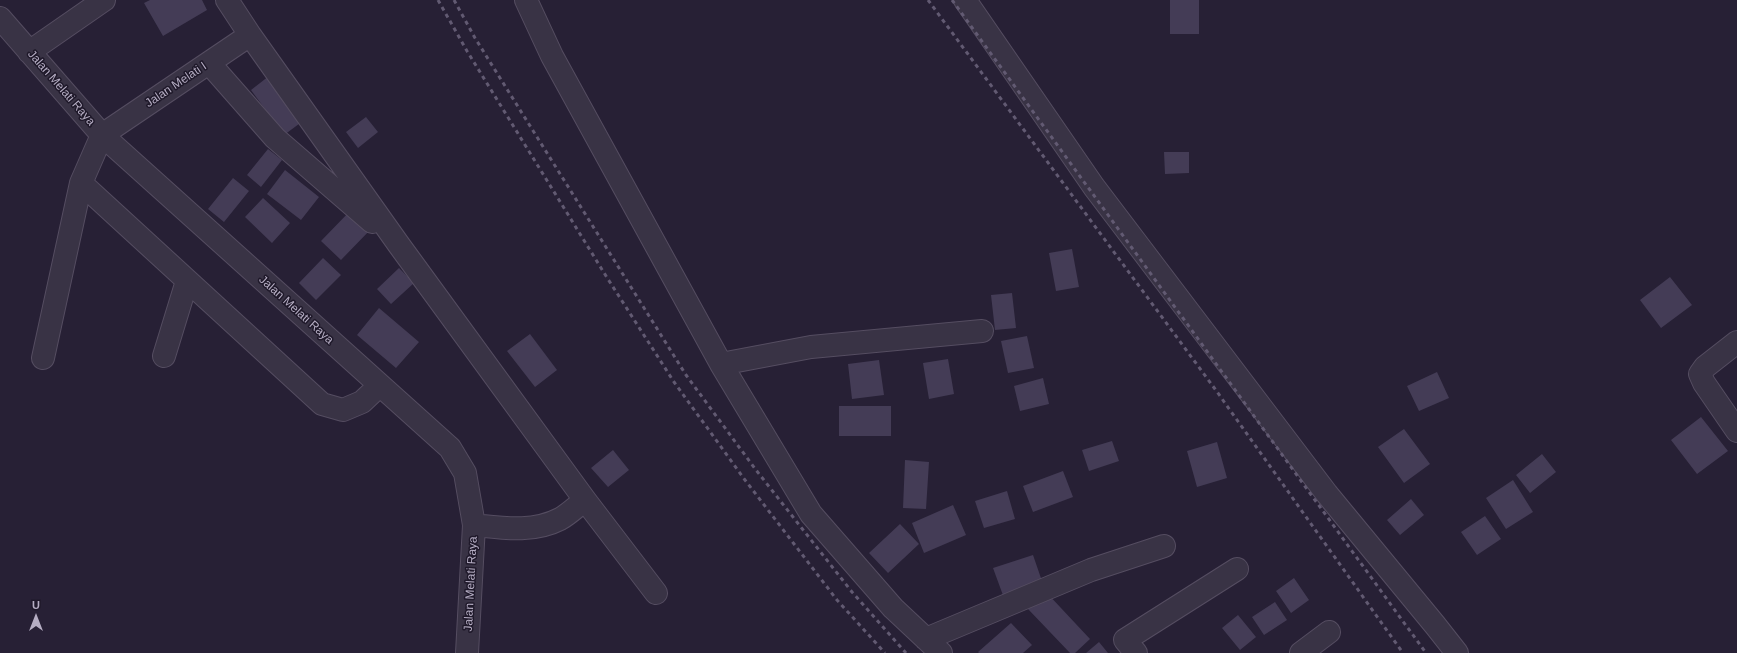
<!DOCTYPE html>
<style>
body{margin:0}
#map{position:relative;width:1737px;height:653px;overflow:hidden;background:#272035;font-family:Helvetica,sans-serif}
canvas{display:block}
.north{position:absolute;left:16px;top:597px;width:40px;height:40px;-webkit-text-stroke:3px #1f192a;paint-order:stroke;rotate:0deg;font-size:11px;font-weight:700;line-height:16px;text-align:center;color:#b5adc3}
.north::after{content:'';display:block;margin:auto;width:14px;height:18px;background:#b5adc3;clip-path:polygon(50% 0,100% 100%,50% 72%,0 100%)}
</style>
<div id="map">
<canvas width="1737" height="653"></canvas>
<div class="north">U</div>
</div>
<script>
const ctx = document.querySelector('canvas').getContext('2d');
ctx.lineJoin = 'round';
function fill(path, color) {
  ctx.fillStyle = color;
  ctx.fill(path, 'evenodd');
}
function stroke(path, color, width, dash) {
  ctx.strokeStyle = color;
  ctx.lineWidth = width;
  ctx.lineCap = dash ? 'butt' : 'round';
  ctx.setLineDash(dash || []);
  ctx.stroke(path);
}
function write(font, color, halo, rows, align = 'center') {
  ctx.font = font + ' Helvetica,sans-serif';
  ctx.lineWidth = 3;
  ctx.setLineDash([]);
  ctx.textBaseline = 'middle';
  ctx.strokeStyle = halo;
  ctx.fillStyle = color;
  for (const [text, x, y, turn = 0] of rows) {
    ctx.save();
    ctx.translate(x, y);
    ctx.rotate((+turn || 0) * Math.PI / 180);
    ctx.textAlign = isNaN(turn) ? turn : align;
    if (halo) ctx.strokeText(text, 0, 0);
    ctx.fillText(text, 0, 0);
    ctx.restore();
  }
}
fill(new Path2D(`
 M150 0H202L207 10 163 36 144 3Z
 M1170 0H1199V34H1170Z
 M269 76 303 121 284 135 251 90Z
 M366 117 378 132 358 148 346 132Z
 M268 149 282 160 261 187 247 175Z
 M1164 152H1189V173L1165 174Z
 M285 170 319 197 301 220 267 194Z
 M233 178 249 191 224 222 208 209Z
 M263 198 290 223 272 243 245 217Z
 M351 210 371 229 341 260 321 241Z
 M1072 249 1079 287 1056 291 1049 253Z
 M323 258 341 275 316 300 299 283Z
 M399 268 414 283 391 304 377 289Z
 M1670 277 1692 305 1661 328 1640 300Z
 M1012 293 1016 328 995 330 991 295Z
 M379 308 419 342 396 368 357 335Z
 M530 334 557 370 535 387 507 351Z
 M1027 336 1034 368 1008 373 1001 341Z
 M948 359 954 394 929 399 923 363Z
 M879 360 884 395 852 399 848 364Z
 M1437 372 1449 398 1419 411 1407 386Z
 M1043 378 1049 404 1020 411 1014 386Z
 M839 406H891V436H839Z
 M1701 417 1728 451 1697 474 1671 440Z
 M1404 429 1430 464 1404 483 1378 447Z
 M1112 441 1119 461 1089 471 1082 450Z
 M1217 442 1227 478 1197 487 1187 451Z
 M613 450 629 470 608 487 591 468Z
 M1542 454 1556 472 1530 493 1516 475Z
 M905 460 929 462 926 509 903 508Z
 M1063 471 1073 497 1033 512 1023 486Z
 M1513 480 1533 512 1506 529 1486 498Z
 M1007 491 1015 519 984 528 975 501Z
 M1411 499 1424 515 1400 535 1387 520Z
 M953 505 966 535 924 553 912 523Z
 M1485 516 1501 539 1477 555 1461 532Z
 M900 524 919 544 888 573 869 553Z
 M1033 555 1043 584 1004 598 993 568Z
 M1294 578 1309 600 1291 613 1276 591Z
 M1046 592 1090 639 1075 653H1070L1028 609Z
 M1275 602 1287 620 1264 635 1252 617Z
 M1238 615 1256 637 1240 650 1222 628Z
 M1011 623 1032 645 1023 653H979L978 652Z
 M1099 642 1108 653H1086Z`), '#443c56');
const street = new Path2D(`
 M227 0 250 35 399 245 585 500 656 593
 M526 0 552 56 721 364 811 514 893 608 941 653
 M965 0 1094 187 1327 494 1435 625 1457 653
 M0 18 102 135 450 448 465 473 474 525 467 653
 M29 52 104 0
 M209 63 275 138 372 222
 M81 183 102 135 250 35
 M1737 342 1705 367 1700 374 1704 383 1737 431
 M164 356 187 281
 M43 358 81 183 322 404 343 410 362 402 379 386
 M721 364 811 347 982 331
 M474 525C503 528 533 533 560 519 569 514 577 506 585 500
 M926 639 1091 570 1164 546
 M1136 653 1125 640 1237 569
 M1301 653 1329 632`);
stroke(street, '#554d61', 24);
stroke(street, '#393345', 22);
stroke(new Path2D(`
 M438 0 467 51 606 276 674 382 745 480 837 600 885 653
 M454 0 475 38 686 375 756 470 852 592 906 653
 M928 0 1215 389 1403 653
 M952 0 1426 653`), '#625a72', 3, [4, 4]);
write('12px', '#b5adc3', '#1f192a', [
 ["Jalan Melati I",176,85,-34],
 ["Jalan Melati Raya",61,88,49],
 ["Jalan Melati Raya",296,310,42],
 ["Jalan Melati Raya",471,584,-87]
]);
</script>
